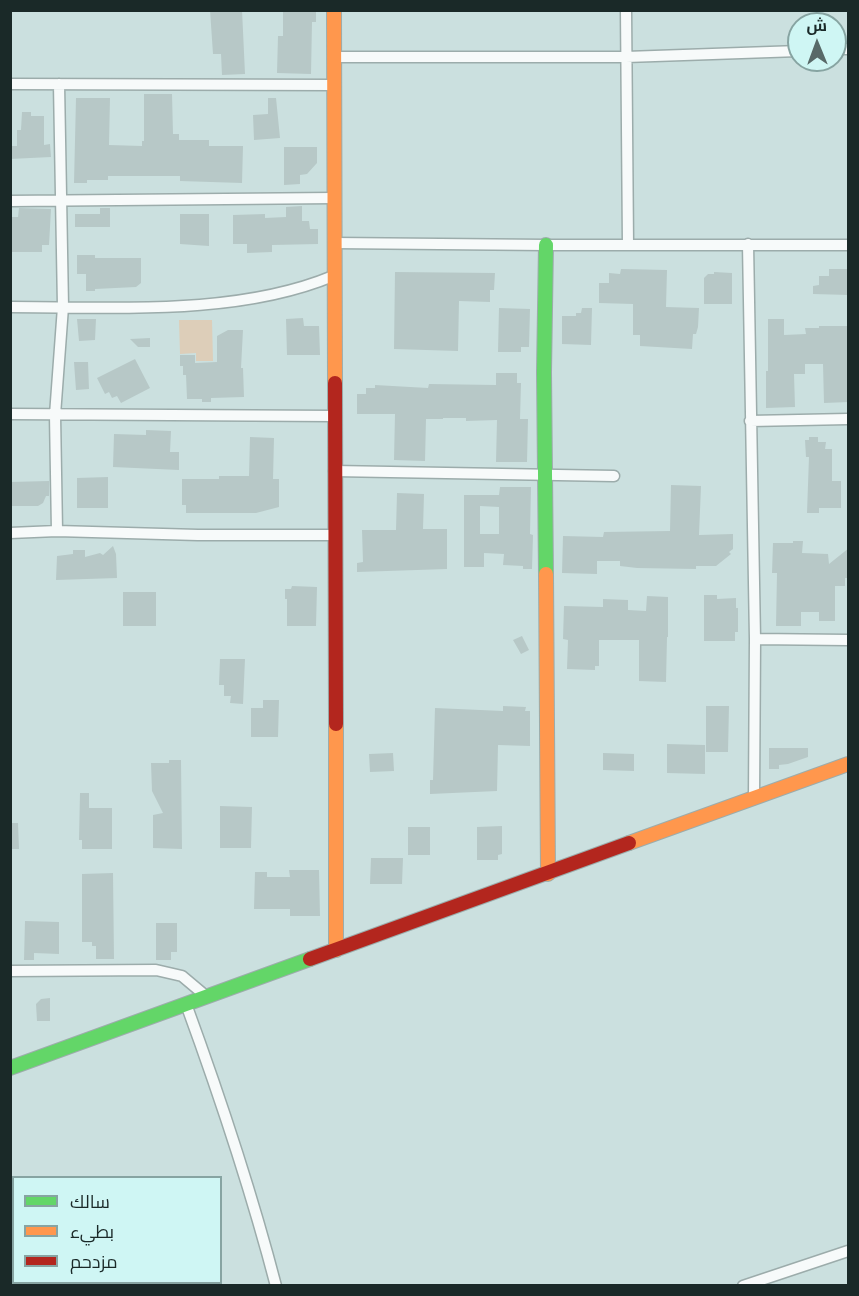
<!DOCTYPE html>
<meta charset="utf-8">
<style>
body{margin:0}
#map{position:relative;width:859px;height:1296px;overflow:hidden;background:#cbe0df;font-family:Roboto,Cairo,sans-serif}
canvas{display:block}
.frame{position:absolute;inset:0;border:12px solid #1a2928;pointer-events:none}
.legend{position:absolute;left:12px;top:1176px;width:210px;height:108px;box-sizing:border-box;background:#cff6f4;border:2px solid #87a4a2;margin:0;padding:8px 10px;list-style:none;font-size:18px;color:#1a2928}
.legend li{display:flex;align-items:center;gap:12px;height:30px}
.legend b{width:30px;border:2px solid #87a4a2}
.north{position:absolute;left:787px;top:12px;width:60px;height:60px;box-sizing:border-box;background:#cff6f4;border:2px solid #87a4a2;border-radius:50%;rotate:359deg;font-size:16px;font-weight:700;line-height:24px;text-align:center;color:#1a2928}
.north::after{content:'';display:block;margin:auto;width:21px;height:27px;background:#586968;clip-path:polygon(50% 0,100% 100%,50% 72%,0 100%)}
</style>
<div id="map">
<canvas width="859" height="1296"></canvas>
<div class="frame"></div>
<ul class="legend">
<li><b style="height:8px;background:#63d668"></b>سالك</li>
<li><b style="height:8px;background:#ff974d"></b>بطيء</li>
<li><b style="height:8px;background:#b3261e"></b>مزدحم</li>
</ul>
<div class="north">ش</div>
</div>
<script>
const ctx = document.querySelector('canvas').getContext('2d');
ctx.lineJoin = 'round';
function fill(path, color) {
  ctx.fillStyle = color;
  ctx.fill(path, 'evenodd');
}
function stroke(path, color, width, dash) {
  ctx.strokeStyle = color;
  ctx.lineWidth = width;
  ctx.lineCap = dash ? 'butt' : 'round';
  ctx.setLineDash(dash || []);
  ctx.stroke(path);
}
fill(new Path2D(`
 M179 320H212L213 361H196V353L180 354Z`), '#ddceb9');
fill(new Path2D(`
 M210 10H242L245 74 222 75 221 54H213Z
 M283 10H316V22H312L311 74 277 73 278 36H283Z
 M144 94H172L173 134H179V140H209V146H243L242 183 180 181V176H108V180H87V183H74L76 98H110L109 145 142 146V141H144Z
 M268 98H276L280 138 254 140 253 115 268 114Z
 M22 112H31V116H44V145L50 144 51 157 10 159V146H17V130H21Z
 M284 147H317V163L307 174 300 175V184L284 185Z
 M302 206V221H309L310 229H318V244L272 245V252L247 253V244H233V215L265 214V218L286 217V207Z
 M19 208 51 209 49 245H42V252H10V217H18Z
 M100 208H110V227H75V214H100Z
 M180 214H209V246L180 244Z
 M77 255H95V258H141V283L136 287 95 289V291H86V274H77Z
 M621 269 667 270 666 307 699 308 698 327 696 334H693L692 349 640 346V335H633V304L599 303V283H609V273L620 274Z
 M829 269H849V295L813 294V286L819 285V276H829Z
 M395 272 495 273 494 290H490V302L459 301 458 351 394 349Z
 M714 272 732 273V304H704V278L708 274H714Z
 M499 308 530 309 529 347H521V352H498Z
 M582 308H592L591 345 562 344V316H576V313H581Z
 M303 318 304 326H319L320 355H287L286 319Z
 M77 319H96L95 340 79 341Z
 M768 319H784V335L806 334 805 328H819V326H849V402L824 403 823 364H805V374H794L795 407 766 408V371H768Z
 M228 330H243L241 368H243L244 397 211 398V402H202V399H187L186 375H183V366H180V355H195V363L217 362V336Z
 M150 338V347H138L130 339Z
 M135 359 150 388 121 403 117 396 112 398 109 392 105 394 97 378Z
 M74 362H88L89 389 76 390Z
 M496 373H517V383H521L520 419H528L527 462H496L497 420 466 421V418H443V419H426L425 461 394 460 395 414H357V394H366V388H375V385L428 388 429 384 496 385Z
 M146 430 171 431 170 452H179V470L113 467 114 434 146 435Z
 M250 437 274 438 273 479H279V507L256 513H186V505H182V479H219V476H249Z
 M809 437H818V442H826L825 449H832V481H841V508H819V513H807L809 457H806L805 440H809Z
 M108 477V508H77V478Z
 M49 481V496H46L43 503 38 506H10V482Z
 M671 485 701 486 699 535 733 534V549L729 552 731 554 716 566H696V569L637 568 620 566V561H597V574L562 573 563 536 603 537 604 532 670 531Z
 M500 487H531L530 534 533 535 532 569H523V566L503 565 504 554 484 553V567H464V495H499ZM480 506 499 507V534H480Z
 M397 493 424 494 423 529H447V569L357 572V563L363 562 362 530H396Z
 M793 541H803L802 553 828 554 829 564 849 548V578H845V586H835V621H819V612H801V626H776L777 573H772L773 543H793Z
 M113 546 116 554 117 578 56 580 57 556 73 554V550H85V557L100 553 103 555Z
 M292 586 317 587 316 626H287V599H285V589H291Z
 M123 592H156V626H123Z
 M704 595H717V599L736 598V608H738V632H735V641H704Z
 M647 596 668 597V637H667L666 682 639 681V640H599V666H595V670L567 669 568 640 563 639 564 606 603 607V599L628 600V610L646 611Z
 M522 636 529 650 521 654 513 640Z
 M220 659H245L243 704 230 703 231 696H224V685H219Z
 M263 700H279L278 737H251V708H263Z
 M503 706 526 707 525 711H530V746L498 745 497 791 430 794V780H433L435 708 503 711Z
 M706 706H729L728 752H706Z
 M667 744 705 745V774L667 773Z
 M769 748H808V757L788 764 779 765V769H769Z
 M393 753 394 771 370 772 369 754Z
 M603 753 634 754V771L603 770Z
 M169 760H181L182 849 153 848V815L163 813 152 791 151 763H169Z
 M80 793H89V808H112V849H82V840H79Z
 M220 806 252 807 251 848H220Z
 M10 823H18L19 849H10Z
 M502 826V854L498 855V860H477V827Z
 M408 827H430V855H408Z
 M371 858H403L402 884H370Z
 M289 870H319L320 916H290V909H254L255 872H267V877H290Z
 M113 873 114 959H96V946H92V942H82V874Z
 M25 921 59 922V954L34 953V960H24Z
 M156 923H177V952H171V960H156Z
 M50 998V1021H37L36 1004 41 999Z`), '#b7c8c7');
const street = new Path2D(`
 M626 10 628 245
 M835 49H848
 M335 57H626L799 51
 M10 84 334 85
 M10 201 334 198
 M334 243 546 245H848
 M748 244 755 639 754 799
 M10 307C114 307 237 316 333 276
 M10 414 333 416
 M750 421 848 419
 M334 471 614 476
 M57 531 55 415 63 307 59 84
 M10 533 57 531 198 535H334
 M755 639 848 640
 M10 971 156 970 182 976 207 997
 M186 1004C220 1097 251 1190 276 1286
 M743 1286 848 1251`);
const fast = new Path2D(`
 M546 574 544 372 546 245
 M10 1068 310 959`);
const slow = new Path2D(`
 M334 10 335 383
 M546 574 548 874
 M336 724V950
 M629 843 848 764`);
const jam = new Path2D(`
 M335 383 336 724
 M310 959 629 843`);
stroke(street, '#9cacab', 13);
stroke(fast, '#9cacab', 16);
stroke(slow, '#9cacab', 16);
stroke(jam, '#9cacab', 16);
stroke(street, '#f7fafa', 10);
stroke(fast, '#63d668', 14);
stroke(slow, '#ff974d', 14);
stroke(jam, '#b3261e', 14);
</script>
